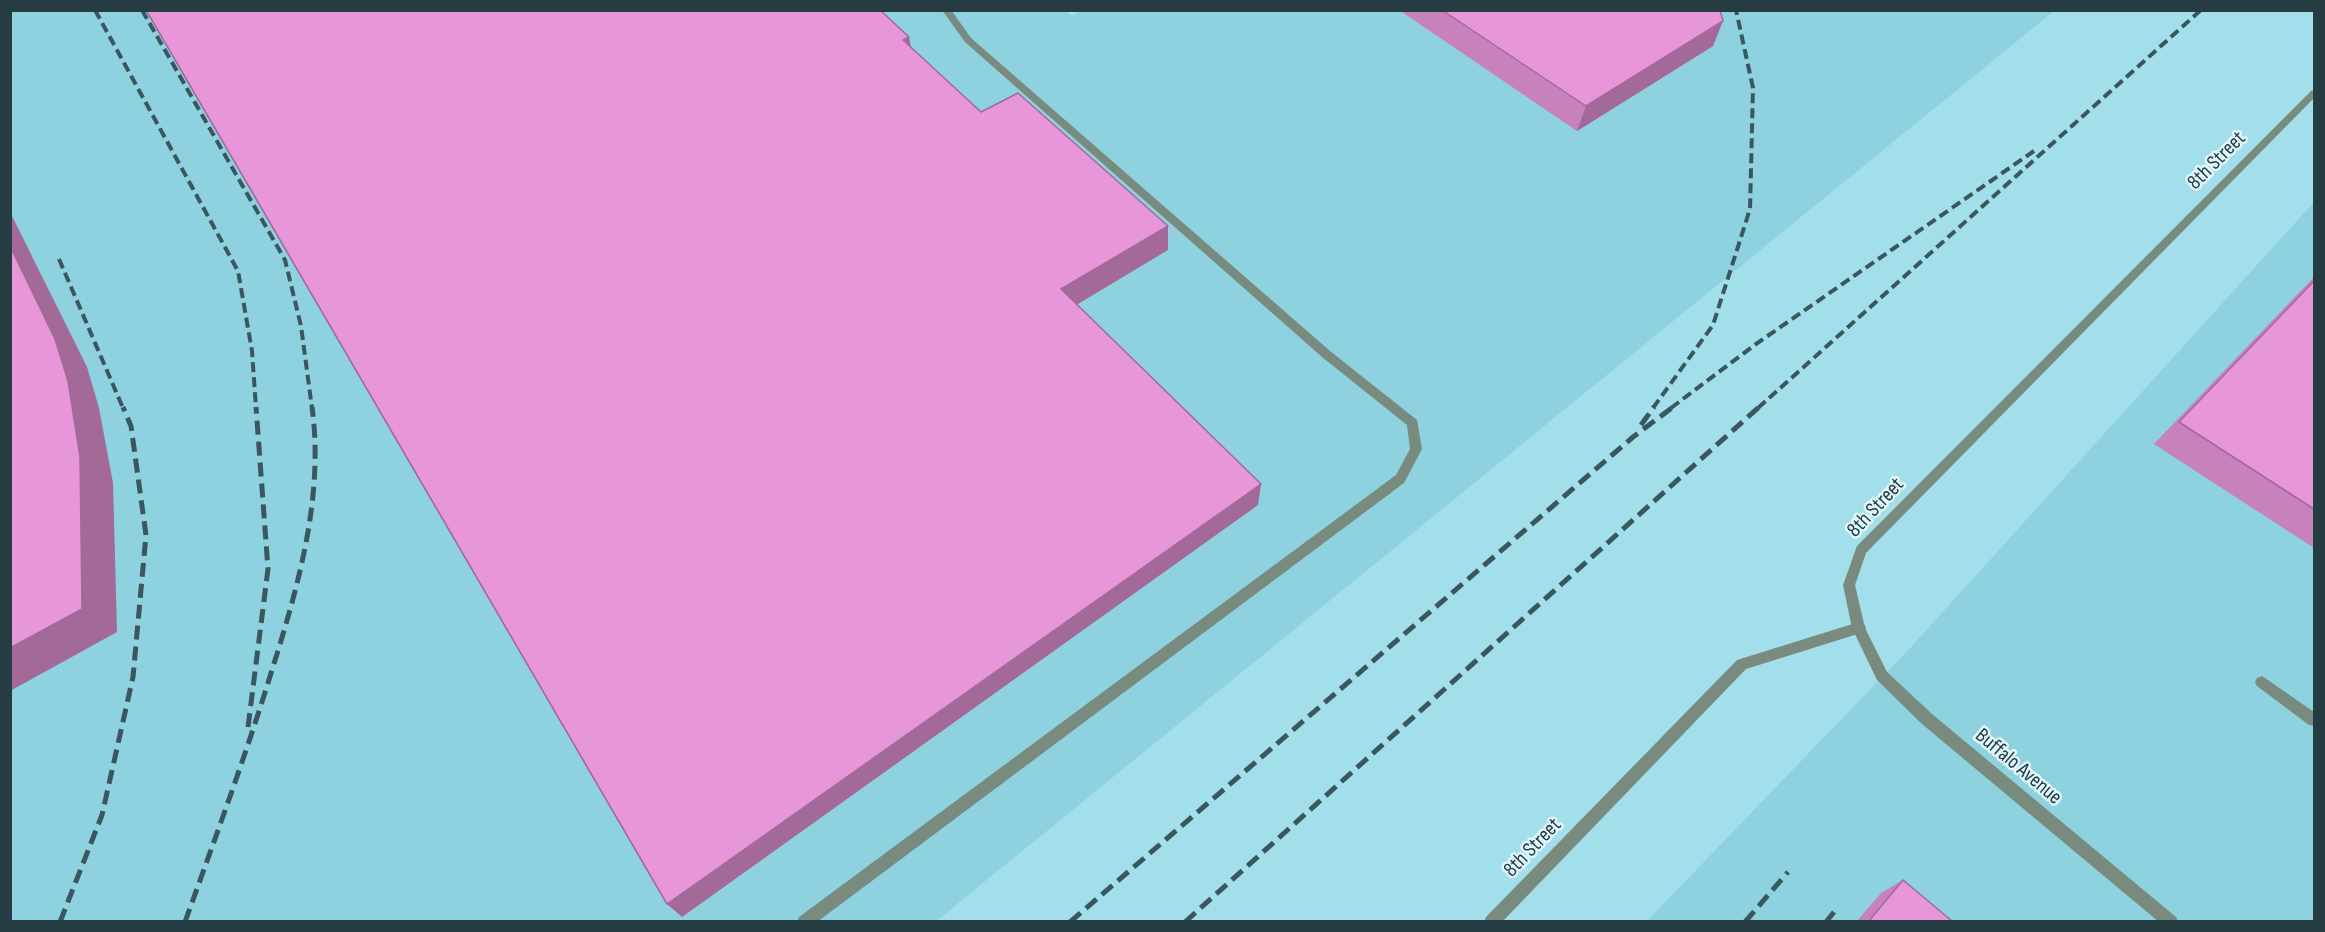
<!DOCTYPE html>
<style>
body{margin:0}
#map{position:relative;width:2325px;height:932px;overflow:hidden;background:#a3deeb;font-family:"Sofia Sans Condensed",sans-serif}
canvas{display:block}
.frame{position:absolute;inset:0;border:12px solid #253d42;pointer-events:none}
</style>
<div id="map">
<canvas width="2325" height="932"></canvas>
<div class="frame"></div>
</div>
<script>
const ctx = document.querySelector('canvas').getContext('2d');
ctx.lineJoin = 'round';
function fill(path, color) {
  ctx.fillStyle = color;
  ctx.fill(path, 'evenodd');
}
function stroke(path, color, width, dash) {
  ctx.strokeStyle = color;
  ctx.lineWidth = width;
  ctx.lineCap = dash ? 'butt' : 'round';
  ctx.setLineDash(dash || []);
  ctx.stroke(path);
}
function write(font, color, halo, rows, align = 'center') {
  ctx.font = font + ' "Sofia Sans Condensed",sans-serif';
  ctx.lineWidth = 5;
  ctx.setLineDash([]);
  ctx.textBaseline = 'middle';
  ctx.strokeStyle = halo;
  ctx.fillStyle = color;
  for (const [text, x, y, turn = 0] of rows) {
    ctx.save();
    ctx.translate(x, y);
    ctx.rotate((+turn || 0) * Math.PI / 180);
    ctx.textAlign = isNaN(turn) ? turn : align;
    if (halo) ctx.strokeText(text, 0, 0);
    ctx.fillText(text, 0, 0);
    ctx.restore();
  }
}
fill(new Path2D(`
 M1065 10 1072 16 1082 10 2054 11 935 922 11 921 10 11Z
 M2314 202V921L1646 922 1912 646Z`), '#8ed1df');
fill(new Path2D(`
 M942 10H951L971 38 1330 351 1417 420 1422 449 1404 483 817 922H797L799 917 1396 475 1410 449 1407 425 1322 357 965 42Z
 M1859 622 1864 624 1866 628 1864 632 1746 669 1502 922H1484L1486 917 1737 660Z
 M2262 676 2314 712V726L2309 725 2257 686 2255 682 2257 678Z`), '#798b7e');
fill(new Path2D(`
 M2314 90V98L1866 553 1855 585 1865 628 1887 672 1932 714 2176 917 2178 922H2159L1922 724 1877 680 1852 628 1843 585 1857 546 2311 91Z`), '#798b7e');
stroke(new Path2D(`
 M95 10 238 271 252 351 256 408
 M142 10 285 260 301 326 312 408
 M59 259 123 408
 M1653 408 1713 325 1750 209 1753 88 1736 10
 M1671 408 1756 344 2034 151
 M1758 408 2201 10`), '#39575d', 4, [10, 5]);
stroke(new Path2D(`
 M1641 425 1654 407
 M248 727 268 569 256 407
 M60 922 102 815 133 677 146 535 131 426 123 407
 M185 922C213 844 242 766 267 686 295 597 325 501 312 407
 M1070 922 1633 437 1673 407
 M1185 922 1759 407
 M1745 922 1788 872
 M1826 922 1834 912`), '#39575d', 5, [14, 7]);
fill(new Path2D(`
 M1399 10H1720L1713 46 1577 131Z
 M2314 277V548L2154 444Z
 M1903 880 1952 921H1857L1881 893Z`), '#c781bb');
fill(new Path2D(`
 M1723 21 1713 46 1577 131 1586 106Z
 M909 37 914 62 903 40Z
 M10 212 87 367 99 408 113 483 117 632 10 691Z
 M1168 226V250L1063 313 1061 289Z
 M1261 484 1258 505 682 917 667 904Z`), '#a26999');
const building = new Path2D(`
 M146 10H880L909 37 903 40 981 112 1018 93 1168 226 1061 289 1261 484 667 904Z
 M1442 10H1720L1723 21 1586 106Z
 M10 246 55 339 68 381 80 457 82 609 10 648Z
 M2314 281V509L2179 422Z
 M1903 880 1952 921H1869Z`);
fill(building, '#e796da');
stroke(building, '#a26999', 1.5);
write('21px', '#253d42', '#e2f8fe', [
 ["8th Street",2217,161,-45],
 ["8th Street",1876,508,-47],
 ["Buffalo Avenue",2018,767,40],
 ["8th Street",1533,848,-46]
]);
</script>
